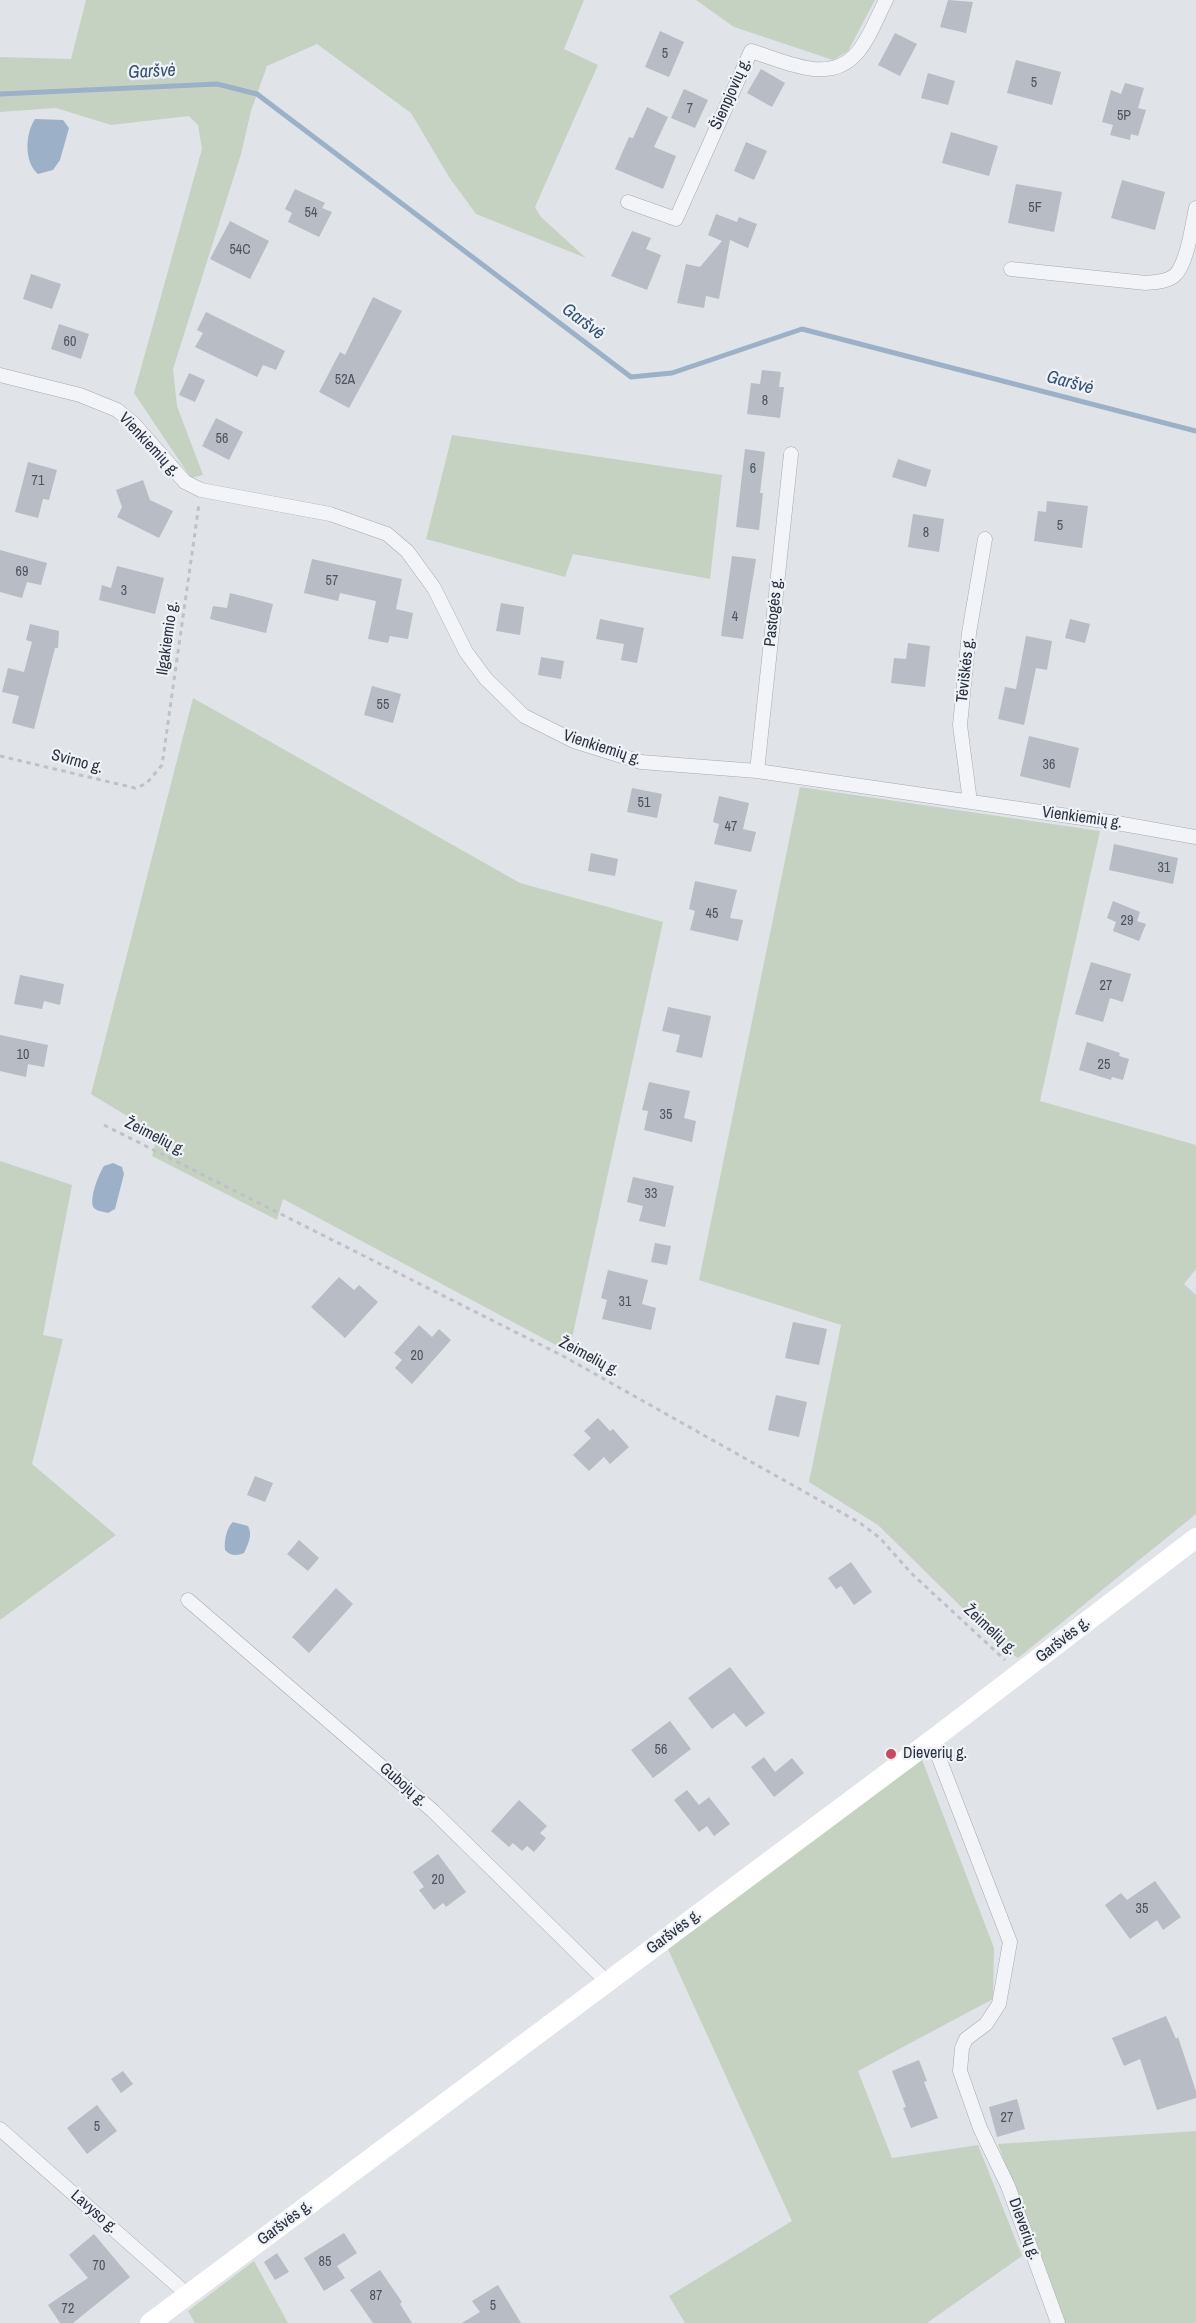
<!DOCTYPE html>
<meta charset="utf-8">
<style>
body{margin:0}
canvas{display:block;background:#e0e3e8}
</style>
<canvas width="1196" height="2323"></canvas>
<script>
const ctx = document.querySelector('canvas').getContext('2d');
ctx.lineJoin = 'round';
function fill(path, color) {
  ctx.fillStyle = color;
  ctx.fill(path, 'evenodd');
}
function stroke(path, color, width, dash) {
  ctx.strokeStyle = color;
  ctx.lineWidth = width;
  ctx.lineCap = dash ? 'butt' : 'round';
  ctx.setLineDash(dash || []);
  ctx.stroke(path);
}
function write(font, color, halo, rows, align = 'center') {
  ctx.font = font + ' "Archivo Narrow",sans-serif';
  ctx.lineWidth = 4.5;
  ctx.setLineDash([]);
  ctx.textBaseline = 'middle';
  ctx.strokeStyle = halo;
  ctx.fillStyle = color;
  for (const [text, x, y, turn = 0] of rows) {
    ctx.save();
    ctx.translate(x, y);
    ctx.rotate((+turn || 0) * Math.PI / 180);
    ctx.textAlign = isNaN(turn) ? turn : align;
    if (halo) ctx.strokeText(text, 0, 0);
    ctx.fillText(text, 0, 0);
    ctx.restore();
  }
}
fill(new Path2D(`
 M86 0H584L564 49 598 65 535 207 541 217 586 258 476 214 449 177 411 113 317 44 267 66 251 111 241 154 173 369 177 406 203 475 191 478 134 393 202 149 198 125 189 116 111 125 56 108 0 112V57L71 59Z
 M696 0H875L848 51 833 60 734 27Z
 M452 435 722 475 710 579 573 554 565 577 426 539Z
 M193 698 520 883 663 922 572 1338 567 1351 283 1199 277 1220 152 1156 158 1135 91 1094Z
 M800 787 1100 831 1040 1101 1196 1145V1269L1184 1284 1196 1295V1514L1018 1658 1002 1647 878 1525 809 1482 841 1325 699 1280Z
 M0 1161 72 1185 43 1335 63 1339 32 1464 116 1535 0 1620Z
 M921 1757 994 1948 993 1999 858 2071 892 2158 978 2145 1022 2256 927 2323H685L669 2296 792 2221 667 1947Z
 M1196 2131V2323H1062L998 2144Z
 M254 2261 288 2323H195L188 2311Z`), '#c6d2c1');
fill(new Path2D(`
 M35 119 63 120 69 128 60 160 53 170 38 174C24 162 25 134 35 119Z
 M113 1163 122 1167 124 1174 115 1209 108 1213C104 1212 97 1211 94 1208 88 1201 99 1173 104 1166Z
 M233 1522 248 1526C253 1535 248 1544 244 1553 237 1556 230 1556 225 1550 224 1542 226 1528 233 1522Z`), '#9cb1c7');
stroke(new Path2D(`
 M0 94 217 84 257 94 631 377 672 373 802 329 1196 431`), '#9cb1c7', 5);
fill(new Path2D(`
 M948 0 973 2 966 33 940 27Z
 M660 31 684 42 669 77 645 67Z
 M895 33 917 44 900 76 878 65Z
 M1016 60 1061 72 1052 105 1007 93Z
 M761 69 785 83 772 107 747 93Z
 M928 73 955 81 948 105 921 98Z
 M1125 83 1144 88 1138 108 1146 110 1138 136 1131 134 1130 140 1110 135 1113 125 1102 122 1111 90 1121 94Z
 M684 89 708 100 695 128 671 118Z
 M647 107 668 117 654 147 676 156 663 189 615 169 629 137 633 138Z
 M951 132 998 146 989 176 942 163Z
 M746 142 767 151 754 180 734 171Z
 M1122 180 1165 192 1155 230 1111 218Z
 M1016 184 1062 192 1054 232 1008 223Z
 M295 189 325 203 322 208 332 212 319 237 288 222 292 213 285 209Z
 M716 214 737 222 739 217 757 224 748 248 730 240 719 299 706 296 704 308 677 303 686 264 700 267 722 241 708 235Z
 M230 221 269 241 250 279 210 259Z
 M632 231 651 238 646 249 661 255 647 290 611 276Z
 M31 274 61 284 52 309 23 299Z
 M373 297 402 311 349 408 319 392 340 352 345 355Z
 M206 312 285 351 276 370 263 365 257 377 195 347 203 333 197 330Z
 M59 324 89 334 81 359 51 349Z
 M762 370 781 372 779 387H784L780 418 747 414 751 383 760 384Z
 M189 373 205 380 195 402 179 395Z
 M216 418 243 432 229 460 202 446Z
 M745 449 765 452 760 493H763L759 530 736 527Z
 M898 459 931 470 926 487 892 477Z
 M28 462 57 470 49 500 43 499 38 518 15 512Z
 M143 480 150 500 173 511 159 538 117 517 122 507 116 490Z
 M1047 501 1088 506 1082 548 1034 541 1038 511 1046 512Z
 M913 514 944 519 939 552 908 547Z
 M0 550 47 563 41 585 27 582 22 598 0 592Z
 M732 556 756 559 743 639 721 636Z
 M312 559 402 579 396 609 413 613 408 639 390 636 388 643 368 639 376 601 340 593 338 601 304 593Z
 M117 566 164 578 155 614 99 600 102 585 111 588Z
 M230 593 273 604 266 633 210 619 213 606 227 608Z
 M501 603 524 607 520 635 496 631Z
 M600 619 644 628 637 663 621 660 624 644 596 639Z
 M1070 619 1090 624 1085 643 1065 638Z
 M30 624 59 631 58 648H55L34 729 12 723 19 696 2 692 8 668 24 672 32 642 26 640Z
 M1026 636 1052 641 1047 670 1036 668 1024 725 998 719 1005 687 1016 689Z
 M908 643 930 646 925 687 891 683 894 658 906 659Z
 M541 657 564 661 561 679 538 675Z
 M372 686 401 694 393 723 364 715Z
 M1029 736 1079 748 1070 788 1020 776Z
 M632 788 662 794 657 818 627 812Z
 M719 796 749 803 743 829 756 832 751 852 714 844 719 824 713 822Z
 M1114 844 1178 858 1173 884 1109 870Z
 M591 853 618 859 615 876 588 871Z
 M695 881 737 890 730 918 743 920 738 941 690 930 695 911 689 909Z
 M1113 901 1140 912 1137 921 1146 924 1139 941 1113 931 1116 922 1107 918Z
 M1091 962 1131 974 1123 1002 1110 998 1103 1022 1075 1014Z
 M20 975 64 984 60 1005 44 1001 42 1009 14 1004Z
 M668 1007 711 1016 702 1058 676 1052 680 1035 662 1031Z
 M0 1035 48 1045 44 1067 28 1064 26 1077 0 1071Z
 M1087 1042 1120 1053 1119 1056 1129 1059 1123 1080 1112 1077 1111 1080 1079 1070Z
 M649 1082 690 1091 684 1118 696 1121 692 1142 644 1130 648 1111 642 1110Z
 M633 1177 674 1186 665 1227 639 1221 643 1206 627 1202Z
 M655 1243 671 1246 667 1265 651 1262Z
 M608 1270 648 1280 642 1304 656 1308 651 1330 602 1319 607 1300 601 1298Z
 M339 1277 354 1290 359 1285 378 1302 345 1338 311 1307Z
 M793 1322 827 1329 819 1365 785 1358Z
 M419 1325 432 1337 439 1329 451 1340 412 1384 395 1368 402 1360 394 1353Z
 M776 1395 807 1402 799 1437 768 1430Z
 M598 1418 610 1431 613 1429 629 1447 610 1464 604 1457 589 1471 573 1455 591 1438 584 1431Z
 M255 1476 273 1483 265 1502 247 1495Z
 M299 1540 319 1558 308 1571 287 1554Z
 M851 1562 872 1592 854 1605 841 1586 836 1589 828 1578Z
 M336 1588 353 1604 309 1653 292 1637Z
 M730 1667 765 1713 746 1727 734 1713 712 1729 688 1698Z
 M670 1721 691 1749 653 1778 631 1750Z
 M764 1757 775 1772 792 1758 804 1773 774 1797 751 1767Z
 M687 1790 699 1805 709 1797 730 1824 714 1836 707 1826 699 1832 674 1800Z
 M519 1800 547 1826 540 1833 546 1838 534 1852 527 1846 522 1851 513 1843 509 1847 491 1831Z
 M438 1854 466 1892 446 1907 443 1903 434 1910 419 1890 424 1887 413 1872Z
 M1155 1881 1181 1917 1163 1930 1157 1920 1130 1939 1105 1905 1121 1893 1127 1900Z
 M1166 2016 1176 2039 1178 2037 1196 2091V2098L1157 2110 1140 2059 1124 2066 1112 2038Z
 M919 2060 927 2081 924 2082 938 2118 911 2128 903 2108 906 2107 892 2071Z
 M123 2071 133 2084 121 2093 111 2079Z
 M1017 2099 1025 2129 997 2137 989 2107Z
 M97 2105 117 2131 87 2154 67 2128Z
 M344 2233 357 2253 337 2266 345 2278 324 2291 304 2258Z
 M94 2234 130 2277 73 2323H60L48 2305 88 2278 69 2255Z
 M277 2253 289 2272 275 2280 264 2262Z
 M380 2270 402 2302 400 2304 412 2323H373L350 2290Z
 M498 2285 521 2323H462L480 2312 472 2301Z`), '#b7bcc5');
const minor = new Path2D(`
 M628 202 676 219 751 51C785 61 828 85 856 54 869 40 877 17 886 0
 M1011 269 1146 283C1155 282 1166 282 1174 276 1187 265 1192 226 1196 208
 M0 375 80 395 117 410 133 423 185 482 201 490 330 514 387 534 407 551 434 588 466 652 486 679 524 716 574 741 641 762 757 771 1117 823 1196 837
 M757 771 791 454
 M970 802 960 725 969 633 985 539
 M188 1600 433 1811 607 1982
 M932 1740 1010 1942 999 2004 986 2024 966 2039 962 2048 960 2071 980 2128 1008 2186 1058 2323
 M0 2129 188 2295`);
stroke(minor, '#a5aab2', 15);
stroke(new Path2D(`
 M0 756 135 788 146 784 162 765 199 504
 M104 1125 563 1356 860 1523 880 1538 911 1573 1005 1660`), '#bec1c7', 3, [4.5, 4.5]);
stroke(minor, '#f2f4f7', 14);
stroke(new Path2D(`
 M150 2323 932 1740 1196 1538`), '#fff', 20);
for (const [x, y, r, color] of [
 [891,1754,6,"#c84a5e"]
]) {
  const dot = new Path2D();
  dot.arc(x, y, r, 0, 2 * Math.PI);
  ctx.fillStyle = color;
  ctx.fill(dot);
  stroke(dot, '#eff2f6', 2);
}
write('14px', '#4c5460', null, [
 ["5",665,54],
 ["5",1034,83],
 ["7",690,109],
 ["5P",1124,116],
 ["5F",1035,208],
 ["54",311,213],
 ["54C",240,250],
 ["60",70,342],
 ["52A",345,380],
 ["8",765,401],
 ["56",222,439],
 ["6",753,469],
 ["71",38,481],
 ["5",1060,526],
 ["8",926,533],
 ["69",22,572],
 ["57",332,581],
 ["3",124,591],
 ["4",735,617],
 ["55",383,705],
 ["36",1049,765],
 ["51",644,803],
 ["47",731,827],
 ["31",1164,868],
 ["45",712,914],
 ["29",1127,921],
 ["27",1106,986],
 ["10",23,1055],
 ["25",1104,1065],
 ["35",666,1115],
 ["33",651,1194],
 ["31",625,1302],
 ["20",417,1356],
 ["56",661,1750],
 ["20",438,1880],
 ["35",1142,1909],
 ["27",1007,2118],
 ["5",97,2127],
 ["85",325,2262],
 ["70",99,2266],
 ["87",376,2296],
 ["5",493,2306],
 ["72",68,2309]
]);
write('16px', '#29313f', '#eff2f6', [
 ["Šienpjovių g.",731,94,-66],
 ["Vienkiemių g.",149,445,47],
 ["Pastogės g.",774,612,-84],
 ["Ilgakiemio g.",168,638,-82],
 ["Tėviškės g.",966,670,-84],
 ["Vienkiemių g.",602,748,18],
 ["Svirno g.",77,762,15],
 ["Vienkiemių g.",1082,818,8],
 ["Žeimelių g.",155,1137,27],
 ["Žeimelių g.",589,1357,28],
 ["Žeimelių g.",990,1630,43],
 ["Garšvės g.",1063,1640,-38],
 ["Gubojų g.",403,1785,41],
 ["Garšvės g.",674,1932,-37],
 ["Lavyso g.",94,2212,41],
 ["Garšvės g.",285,2223,-37],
 ["Dieverių g.",1024,2229,70]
]);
write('16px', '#29313f', '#eff2f6', [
 ["Dieverių g.",903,1754]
], 'left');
write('italic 18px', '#355071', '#eff2f6', [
 ["Garšvė",152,72,-3],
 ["Garšvė",583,322,37],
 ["Garšvė",1070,383,15]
]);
</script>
